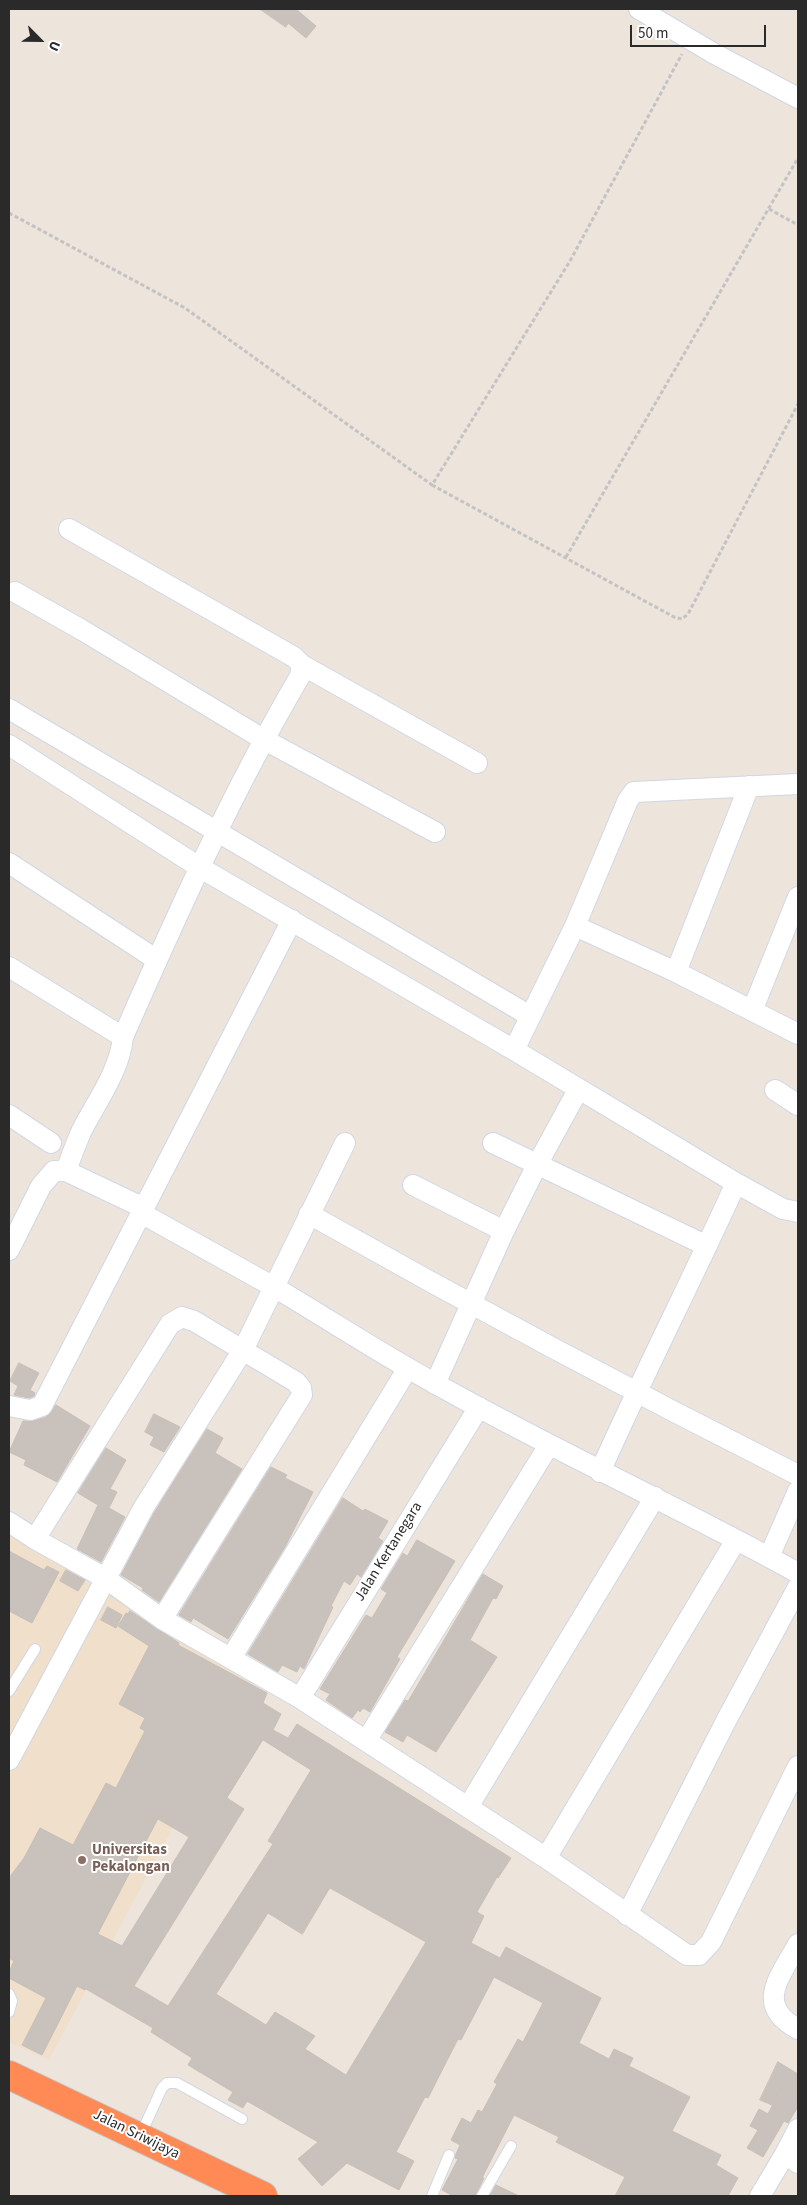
<!DOCTYPE html>
<style>
body{margin:0}
#map{position:relative;width:807px;height:2205px;overflow:hidden;background:#ede4dc;font-family:"Source Sans 3",sans-serif}
canvas{display:block}
.frame{position:absolute;inset:0;border:10px solid #2a2a2a;pointer-events:none}
.north{position:absolute;left:15px;top:15px;width:50px;height:50px;-webkit-text-stroke:4px #fff;paint-order:stroke;rotate:113deg;font-size:14px;font-weight:700;line-height:20px;text-align:center;color:#2a2a2a}
.north::after{content:'';display:block;margin:auto;width:18px;height:22px;background:#2a2a2a;clip-path:polygon(50% 0,100% 100%,50% 72%,0 100%)}
.scale{position:absolute;left:630px;top:25px;width:136px;height:22px;box-sizing:border-box;border:2px solid #2a2a2a;border-top:0;padding-left:6px;font-size:15px;line-height:18px;white-space:nowrap;color:#2a2a2a;-webkit-text-stroke:4px #fff;paint-order:stroke}
</style>
<div id="map">
<canvas width="807" height="2205"></canvas>
<div class="frame"></div>
<div class="north">U</div>
<div class="scale">50 m</div>
</div>
<script>
const ctx = document.querySelector('canvas').getContext('2d');
ctx.lineJoin = 'round';
function fill(path, color) {
  ctx.fillStyle = color;
  ctx.fill(path, 'evenodd');
}
function stroke(path, color, width, dash) {
  ctx.strokeStyle = color;
  ctx.lineWidth = width;
  ctx.lineCap = dash ? 'butt' : 'round';
  ctx.setLineDash(dash || []);
  ctx.stroke(path);
}
function write(font, color, halo, rows, align = 'center') {
  ctx.font = font + ' "Source Sans 3",sans-serif';
  ctx.lineWidth = 4;
  ctx.setLineDash([]);
  ctx.textBaseline = 'middle';
  ctx.strokeStyle = halo;
  ctx.fillStyle = color;
  for (const [text, x, y, turn = 0] of rows) {
    ctx.save();
    ctx.translate(x, y);
    ctx.rotate((+turn || 0) * Math.PI / 180);
    ctx.textAlign = isNaN(turn) ? turn : align;
    if (halo) ctx.strokeText(text, 0, 0);
    ctx.fillText(text, 0, 0);
    ctx.restore();
  }
}
fill(new Path2D(`
 M9 1535 252 1679 49 2060 9 2042Z`), '#efdfcb');
const building = new Path2D(`
 M260 9H298L297 10 316 26 306 38 288 23 286 27Z
 M19 1363 39 1373 30 1390 35 1393 34 1396 29 1398 14 1395 18 1386 10 1381Z
 M56 1405 90 1426 57 1482 24 1465 26 1460 9 1452 23 1421H33L46 1417Z
 M154 1414 180 1427 164 1452 150 1445 154 1437 145 1432Z
 M207 1429 223 1438 215 1453 242 1469 159 1602 142 1590 143 1588 121 1575 154 1513Z
 M106 1448 126 1460 110 1489 117 1492 109 1508 125 1517 101 1562 77 1549 98 1505 78 1493Z
 M271 1467 287 1475 285 1478 313 1492 285 1547 228 1639 193 1618 191 1622 179 1615Z
 M343 1498 363 1511 365 1509 388 1521 378 1538 383 1541 361 1577 357 1574 350 1585 344 1581 331 1606 333 1607 304 1669 300 1666 297 1672 282 1665 278 1672 248 1654Z
 M417 1540 455 1561 397 1657 400 1659 370 1712 363 1708 360 1712 358 1710 352 1718 326 1700 330 1694 320 1689 366 1615 372 1618 387 1593 381 1589 403 1553 407 1556Z
 M9 1551 44 1570 47 1566 59 1572 32 1623 9 1611Z
 M66 1570 85 1580 78 1591 60 1581Z
 M483 1574 503 1586 496 1599 493 1598 470 1640 497 1657 436 1752 407 1735 403 1742 385 1732 405 1700 408 1701Z
 M108 1607 122 1615 116 1628 101 1620Z
 M130 1611 179 1643 178 1645 267 1693 263 1703 281 1714 273 1730 288 1738 297 1724 511 1858 498 1878 497 1877 477 1912 484 1916 471 1943 500 1958 506 1947 601 1998 579 2043 609 2059 614 2049 633 2058 629 2066 690 2097 672 2131 721 2155 716 2165 738 2178 728 2196H615L625 2177 556 2142 559 2137 514 2115 482 2178H484L475 2196H453L442 2190 458 2159 455 2158 456 2154 460 2145 451 2140 462 2118 471 2123 478 2110 482 2112 497 2084 494 2082 518 2039 523 2042 543 2003 494 1977 461 2040 458 2039 428 2098 425 2097 396 2152 414 2161 399 2190 347 2163 322 2186 298 2159 318 2142 247 2101 243 2108 228 2100 233 2092 188 2065 192 2058 151 2032 153 2028 86 1989 85 1990 77 1986 42 2055 22 2045 46 1998 9 1978V1972L14 1961 9 1958V1878L24 1858 40 1828 73 1845 106 1783 116 1788 145 1731 140 1728 145 1718 119 1704 149 1646 118 1626 126 1613 128 1614ZM263 1740 311 1770 268 1841 273 1844 168 2006 134 1986 244 1809 227 1798ZM158 1819 189 1837 122 1946 98 1934ZM330 1888 426 1942 346 2075 305 2049 315 2036 275 2012 266 2025 216 1994 268 1913 302 1934Z
 M778 2062 798 2074V2107L788 2123 784 2121 763 2157 747 2148 758 2130 750 2126 759 2109 768 2114 781 2088 772 2105 760 2100Z
 M496 2185 519 2196H490Z`);
fill(building, '#c8c1bc');
stroke(building, '#c8bfb6', 1);
const lane = new Path2D(`
 M9 1691 35 1649
 M9 1994 12 2001 9 2012
 M140 2136 162 2088 167 2083H177L242 2119
 M432 2196 449 2155
 M482 2196 511 2146`);
const street = new Path2D(`
 M639 9 713 53 798 98
 M15 592 82 630 263 739 435 832
 M302 665 477 763
 M9 709 530 1016
 M9 745 199 867 514 1050 736 1183 783 1209 798 1212
 M798 784 634 792 628 800 575 926 676 972 798 1034
 M9 863 157 960
 M9 967 123 1037
 M676 972 749 786
 M752 1011 798 897
 M514 1050 575 926
 M775 1090 798 1105
 M9 1115 51 1143
 M493 1143 707 1246
 M66 1171C71 1157 76 1143 82 1130 97 1101 120 1070 123 1037 177 914 232 792 300 676L302 665 294 657 69 529
 M413 1185 504 1231
 M141 1213 274 1287 345 1143
 M309 1214C470 1305 633 1392 798 1475
 M9 1250 41 1186 54 1171H66L144 1208
 M435 1384 504 1231 537 1165 578 1090
 M9 1406 30 1410 42 1406 292 920
 M600 1472C643 1375 692 1280 736 1183
 M9 1522 35 1539 105 1578 162 1619 300 1698 546 1858 687 1955H699L711 1942 798 1766
 M35 1539 170 1324 182 1317 194 1321 296 1382 301 1388 302 1395 162 1619
 M769 1557 798 1491
 M231 1658 408 1368
 M300 1698 479 1407
 M366 1741 549 1445
 M9 1760 144 1507 243 1350 274 1287C328 1319 381 1354 436 1384 555 1451 679 1507 798 1573
 M468 1807 655 1497
 M546 1858 736 1540
 M627 1915 727 1719 798 1587
 M798 1944C780 1977 754 2005 798 2029
 M785 2154 798 2129
 M760 2196 785 2154 798 2163`);
const highway = new Path2D(`
 M9 2075 263 2196`);
stroke(lane, '#d1d7e4', 12);
stroke(street, '#d1d7e4', 22);
stroke(highway, '#c3c3c3', 30);
stroke(new Path2D(`
 M769 209 798 225
 M9 213 185 308 432 485 570 261 682 54
 M432 485 674 617 682 619 688 614 798 404
 M566 557 798 158`), '#c3c3c3', 3, [4, 2.5]);
stroke(lane, '#fff', 10);
stroke(street, '#fff', 20);
stroke(highway, '#ff8a55', 28);
for (const [x, y, r, color] of [
 [82,1860,5,"#8d6e63"]
]) {
  const dot = new Path2D();
  dot.arc(x, y, r, 0, 2 * Math.PI);
  ctx.fillStyle = color;
  ctx.fill(dot);
  stroke(dot, '#fff', 2);
}
write('15px', '#2a2a2a', '#fff', [
 ["Jalan Kertanegara",389,1552,-58],
 ["Jalan Sriwijaya",136,2135,26]
]);
write('bold 15px', '#785e54', '#fff', [
 ["Universitas",92,1851],
 ["Pekalongan",92,1868]
], 'left');
</script>
